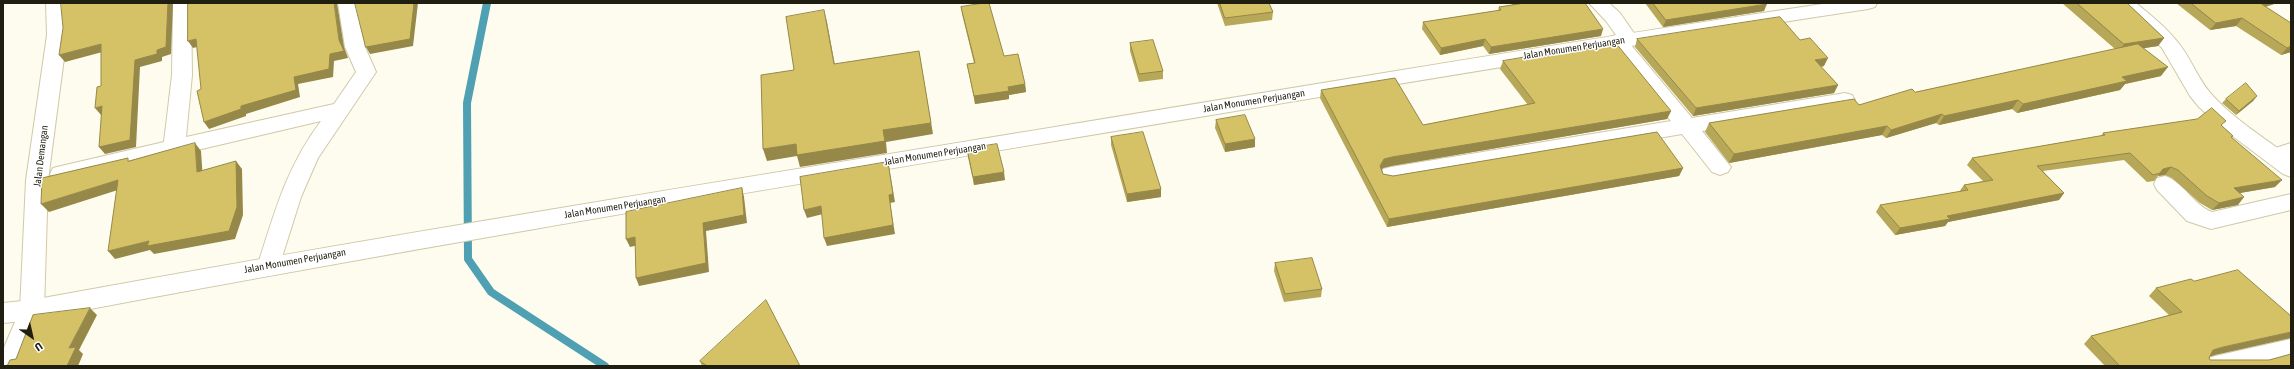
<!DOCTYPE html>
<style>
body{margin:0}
#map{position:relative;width:2294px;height:369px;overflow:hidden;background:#fefcee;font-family:"Asap Condensed",sans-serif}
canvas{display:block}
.frame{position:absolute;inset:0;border:4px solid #201e11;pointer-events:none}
.north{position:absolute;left:12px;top:317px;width:40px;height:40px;-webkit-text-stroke:3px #fff;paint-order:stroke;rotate:146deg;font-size:11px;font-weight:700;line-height:16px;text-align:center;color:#201e11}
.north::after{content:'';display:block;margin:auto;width:14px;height:18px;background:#201e11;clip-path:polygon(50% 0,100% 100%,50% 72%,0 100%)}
</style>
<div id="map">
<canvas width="2294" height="369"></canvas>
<div class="frame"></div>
<div class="north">U</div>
</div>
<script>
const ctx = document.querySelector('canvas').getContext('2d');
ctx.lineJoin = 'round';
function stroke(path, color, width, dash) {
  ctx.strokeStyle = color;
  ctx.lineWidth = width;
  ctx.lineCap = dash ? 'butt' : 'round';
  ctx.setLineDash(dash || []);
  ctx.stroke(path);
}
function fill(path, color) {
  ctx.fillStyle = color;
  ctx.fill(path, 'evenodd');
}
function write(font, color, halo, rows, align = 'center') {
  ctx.font = font + ' "Asap Condensed",sans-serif';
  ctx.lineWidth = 3;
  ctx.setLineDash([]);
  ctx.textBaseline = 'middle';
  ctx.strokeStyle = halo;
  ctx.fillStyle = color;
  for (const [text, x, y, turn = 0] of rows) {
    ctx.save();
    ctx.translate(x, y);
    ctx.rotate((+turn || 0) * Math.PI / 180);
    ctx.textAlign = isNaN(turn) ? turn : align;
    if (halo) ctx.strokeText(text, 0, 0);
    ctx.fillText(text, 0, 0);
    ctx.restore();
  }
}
stroke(new Path2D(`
 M487 3 467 103 468 259 491 292 605 366`), '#50a0b3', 8);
const street = new Path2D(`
 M46 3H64L67 35 48 180 44 310 22 366H3V350L20 310 26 180 47 35Z
 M173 3H191L192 75 186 137 334 104 356 72 345 47 338 3H356L365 47 376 72 318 158 301 197 278 270 270 273 262 270 258 264C275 211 287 166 321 121L61 182 53 180 50 174 53 168 61 166 164 142 172 75Z
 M1589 3H1609L1620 13 1638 39 1635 43 1631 45 1692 118 1845 93 1852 95 1855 100 1852 105 1845 107 1702 131 1731 167 1728 172 1720 175 1712 172 1682 134 1391 183 1383 181 1380 175 1383 169 1391 167 1671 121 1610 45 1607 41 1610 37 1616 35 1606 21Z
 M2291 143V159L2274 164 2266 161 2263 156 2266 151Z
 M2165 176C2184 182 2193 205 2212 212L2291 194V210L2211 229 2187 221 2157 190 2154 184 2157 178Z
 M2291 339V359L2260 366H2202L2206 359 2215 356Z`);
const secondary = new Path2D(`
 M1829 3H1877L1875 7 1868 9C1597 50 1326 96 1055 141 714 198 372 255 32 320L3 323V303L32 300C374 237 717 182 1061 126 1317 84 1572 41 1829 3Z
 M2115 3H2136C2152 16 2168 29 2180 45 2193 62 2199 82 2214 97 2236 121 2265 138 2291 158V177L2283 174 2222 128 2199 107 2190 96 2162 48Z`);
stroke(street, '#cfc9a8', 2);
stroke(secondary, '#cfc9a8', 2);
fill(street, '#fff');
fill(secondary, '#fff');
fill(new Path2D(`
 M1217 3H1269L1273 12 1272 20 1225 26Z
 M1511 3H1585L1601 36 1489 54 1483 46 1440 55 1422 29 1423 22 1498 11 1499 7 1512 5Z
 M1645 3H1766L1764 11 1663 27Z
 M2062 3H2127L2164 38 2158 46 2144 48 2161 76 2125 84 2120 90 2017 113 2012 109 1939 125 1936 123 1886 138 1882 135 1729 163 1705 132 1709 123 1859 105 2115 49Z
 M2176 3H2277L2265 7 2291 52 2281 55 2236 26 2210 30Z
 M961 7 1004 56 1025 84 1026 92 1009 95V99L975 104 967 64 974 63 962 14Z
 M1637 39 1800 40 1824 66 1821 67 1838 85 1834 93 1693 116 1635 47Z
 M1130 43 1163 71V79L1139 82 1130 51Z
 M1503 61 1671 111 1667 119 1391 166 1383 168 1382 169 1383 174 1393 176 1683 168 1679 176 1387 227 1320 98 1321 90 1423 125 1528 105 1500 69Z
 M2257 96 2253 101 2236 115 2222 103 2226 99Z
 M1216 120 1255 147 1225 152 1215 128Z
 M2222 126 2233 136 2232 138 2275 187 2240 193 2238 205 2212 210 2200 203 2172 178 2165 175 2158 176 2154 181 2147 182 2124 160 2043 171 2064 193 2059 200 1948 222 1945 226 1895 235 1876 212 1880 205 1959 192 1964 185 1983 181 1967 165 1972 158 2101 136 2103 133Z
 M1111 137 1161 189V197L1127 202 1111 145Z
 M967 149 1005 180 974 185 968 157Z
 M1275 263 1322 289 1321 297 1284 302 1274 271Z
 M2194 281 2215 355 2210 356 2209 358 2210 360 2291 366H2105L2084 344 2091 336 2169 315 2149 296 2156 288Z
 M700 361 800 366H702Z`), '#b7a759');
fill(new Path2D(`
 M168 3H173L171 54 162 57V61L140 67 136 147 105 154 99 147 135 60 157 50Z
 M334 3H337L344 47 348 58 334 61 333 77 298 84 300 97 246 114V116L209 129 204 122 241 106 294 77 330 54 339 40Z
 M414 3H418L413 46 370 54 366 47Z
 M2260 3H2277L2253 11Z
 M1767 4 1764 11 1663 27 1666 20Z
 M824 10 827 22 837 76 834 64Z
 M2242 18 2236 26 2210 30 2216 23Z
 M1603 29 1601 36 1489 54 1491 47Z
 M2164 38 2158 46 2119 52 2124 44Z
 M196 39 201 46 193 48 188 41Z
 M1485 39 1483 46 1440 55 1441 48Z
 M101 44 106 51 65 62 59 55Z
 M2291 46V52L2281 55 2287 48Z
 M919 51 933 134 886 142 887 153 800 167 797 156 767 161 763 149 883 130Z
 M1828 58 1824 66 1811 68 1815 60Z
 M2168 67 2161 76 2125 84 2120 90 2017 113 2023 104 2122 77Z
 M1025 84 1026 92 1009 95V99L975 104 974 96 1008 87Z
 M1838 85 1834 93 1693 116 1696 108Z
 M2257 96 2253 101 2236 115 2239 111Z
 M2018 100 2012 109 1939 125 1944 116Z
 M102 106 107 113 101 115 95 108Z
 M1671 111 1667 119 1391 166 1383 168 1379 174 1380 166 1384 159 1392 157Z
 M1942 114 1936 123 1886 138 1891 130Z
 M1887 126 1882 135 1729 163 1734 154Z
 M1255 139V147L1225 152V144Z
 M195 143 201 151 203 180 197 172Z
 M236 161 242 169 243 215 235 239 154 254 150 250 115 259 108 251 149 241Z
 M888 162 895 202 890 203 895 234 827 246 824 238 889 195Z
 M2171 167 2165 175 2158 176 2163 169Z
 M1683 168 1679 176 1387 227 1389 219Z
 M1004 172 1005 180 974 185 973 177Z
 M118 180 124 188 49 212 41 204Z
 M2282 180 2275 187 2228 195 2234 188Z
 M742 188 744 197 747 223 706 231 709 272 639 286 636 278 703 223Z
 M1161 189V197L1127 202V194Z
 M2064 193 2059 200 1948 222 1945 226 1895 235 1900 228 1947 216Z
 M2244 197 2238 205 2212 210 2219 203Z
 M821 206 823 214 807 218 804 210Z
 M635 237 639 245 630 247 626 239Z
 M90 308 97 315 79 350 83 354 78 366H67L69 348Z
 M2291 332V338L2215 355 2205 358 2213 350 2223 347Z`), '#958848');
const building = new Path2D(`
 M61 3H168L166 47 157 50V54L135 60 130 140 99 147 102 106 95 108 97 87 101 86V44L59 55 63 28Z
 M188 3H334L339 40 344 51 330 54 329 69 294 77 296 90 241 106V109L204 122 197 91 201 89 196 39 188 41Z
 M355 3H414L410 39 366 47Z
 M984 3H989L1004 56 1018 54 1025 84 1008 87 1009 91 974 96 967 64 975 63 961 7Z
 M1220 3H1269L1273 12 1225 18Z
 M1518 3H1585L1603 29 1491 47 1485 39 1441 48 1423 22 1501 10 1499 7 1519 4Z
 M1653 3H1766L1767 4 1666 20Z
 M2077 3H2127L2164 38 2124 44Z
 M2191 3H2260L2291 23V46L2287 48 2242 18 2216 23Z
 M824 10 834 64 919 51 931 123 883 130 885 141 797 155 796 144 763 149 761 75 794 70 786 17Z
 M1780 17 1800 40 1810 38 1828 58 1815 60 1838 85 1696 108 1637 39Z
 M1153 40 1163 71 1139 74 1130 43Z
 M1615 42 1671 111 1392 157 1384 159 1380 166 1383 174 1393 176 1657 132 1683 168 1389 219 1321 90 1395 78 1423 125 1535 103 1503 61Z
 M2138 44 2168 67 2122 77 2127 81 2023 104 2018 100 1944 116 1942 114 1891 130 1887 126 1734 154 1709 123 1854 99 1859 105 1912 89 1915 92Z
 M2246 83 2257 96 2239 111 2226 99Z
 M2212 108 2226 121 2221 125 2233 136 2231 137 2282 180 2234 188 2244 197 2219 203 2207 196 2178 170 2171 167 2163 169 2160 173 2153 175 2130 153 2037 166 2064 193 1947 216 1950 219 1900 228 1880 205 1968 190 1964 185 1993 180 1972 158 2105 135 2103 133 2197 119Z
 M1245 115 1255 139 1225 144 1216 120Z
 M1143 132 1161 189 1127 194 1111 137Z
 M195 143 197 172 236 161 237 207 229 231 147 246 149 241 108 251 118 180 41 204 42 178 128 158V161Z
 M997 144 1004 172 973 177 967 149Z
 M888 162 893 194 889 195 893 225 824 238 821 206 804 210 800 177Z
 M742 188 744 215 703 223 706 263 636 278 635 237 626 239V212Z
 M1312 258 1322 289 1285 294 1275 263Z
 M2238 270 2291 316V332L2223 347 2213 350 2209 358 2210 360H2269L2291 354V366H2120L2091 336 2182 312 2156 288 2191 279 2194 281Z
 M766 300 800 366H707L700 361Z
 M90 308 69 348 76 347 67 366H7L10 360 16 359 33 315Z`);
fill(building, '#d5c267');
stroke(building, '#958848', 1);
write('10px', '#201e11', '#fff', [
 ["Jalan Monumen Perjuangan",1574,48,-9],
 ["Jalan Monumen Perjuangan",1254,101,-9],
 ["Jalan Monumen Perjuangan",935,154,-9],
 ["Jalan Demangan",41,156,-83],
 ["Jalan Monumen Perjuangan",615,207,-9],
 ["Jalan Monumen Perjuangan",295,261,-10]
]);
</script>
